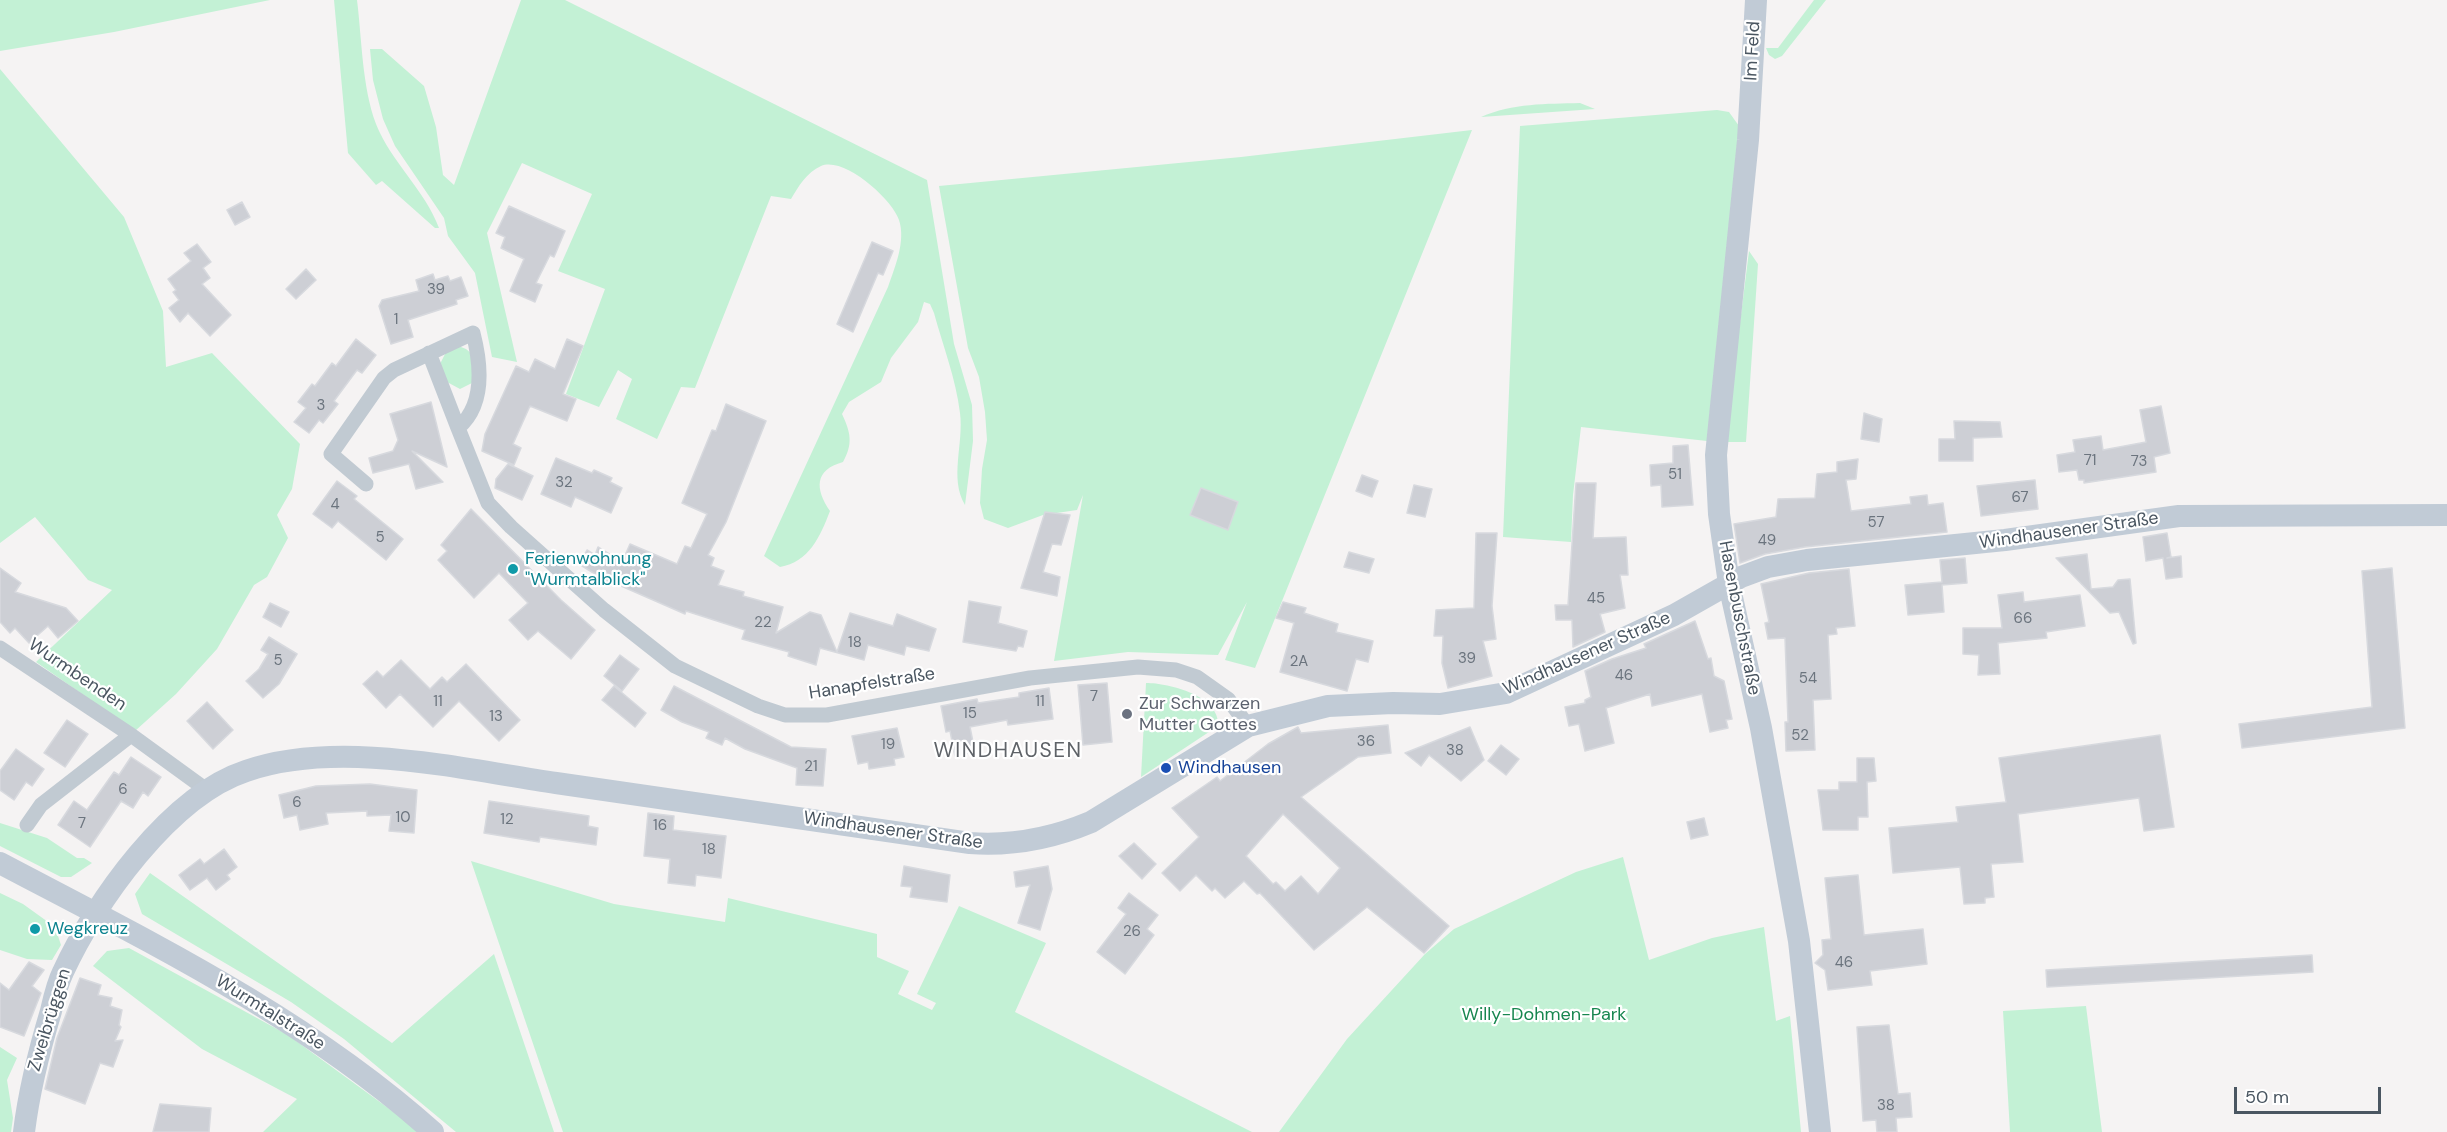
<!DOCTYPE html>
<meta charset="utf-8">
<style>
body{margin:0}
#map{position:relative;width:2447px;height:1132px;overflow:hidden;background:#f5f3f3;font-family:"DM Sans",sans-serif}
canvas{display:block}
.scale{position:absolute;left:2234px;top:1087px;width:147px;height:27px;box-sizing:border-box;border:3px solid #4a5661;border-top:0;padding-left:8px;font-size:18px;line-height:21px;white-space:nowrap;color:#4a5661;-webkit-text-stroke:4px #fff;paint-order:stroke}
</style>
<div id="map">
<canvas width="2447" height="1132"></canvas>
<div class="scale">50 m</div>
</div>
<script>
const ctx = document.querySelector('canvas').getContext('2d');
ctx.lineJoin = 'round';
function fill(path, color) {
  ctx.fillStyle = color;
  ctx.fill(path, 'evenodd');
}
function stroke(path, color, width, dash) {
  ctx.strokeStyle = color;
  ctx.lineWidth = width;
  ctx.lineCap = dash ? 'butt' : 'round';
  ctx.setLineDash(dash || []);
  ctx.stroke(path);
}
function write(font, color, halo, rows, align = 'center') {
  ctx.font = font + ' "DM Sans",sans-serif';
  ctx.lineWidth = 4.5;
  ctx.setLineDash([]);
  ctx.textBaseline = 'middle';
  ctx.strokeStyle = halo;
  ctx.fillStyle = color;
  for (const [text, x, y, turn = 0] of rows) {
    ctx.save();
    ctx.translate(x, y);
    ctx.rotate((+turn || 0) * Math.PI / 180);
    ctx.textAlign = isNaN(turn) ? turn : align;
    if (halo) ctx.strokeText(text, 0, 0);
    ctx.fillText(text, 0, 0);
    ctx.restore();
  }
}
fill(new Path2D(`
 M0 0H270L114 32 0 51Z
 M334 0H357C362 40 362 86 376 124 391 162 425 190 439 228H435L382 181 376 185 348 153Z
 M521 0H565L927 180 954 344 972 405 973 441 965 505C949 478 964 444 960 413 956 379 943 346 934 313L930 304 924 302 918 322 891 358 881 382 849 402 842 414C851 433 853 444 843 462 814 470 815 489 830 511 820 537 809 562 780 567L764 556 888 287C895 267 906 241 899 220 892 199 844 156 821 166 807 172 798 187 791 199L771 196 695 388 681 387 657 439 616 419 632 379 618 370 599 407 566 394 605 289 558 271 592 194 522 163 487 233 517 362 492 357 475 273 448 236 444 218 395 146 383 119 373 80 370 49H382L424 86 436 127 443 175 454 185Z
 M1814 0H1826L1782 56 1775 59 1769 55 1766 48H1778Z
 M0 69 124 217 163 311 166 367 212 353 300 444 292 489 277 515 288 538 267 577 254 585 217 649 176 694 135 731 36 662 112 590 88 580 35 517 0 543Z
 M1580 103 1595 109 1481 117C1513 103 1546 104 1580 103Z
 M1717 110 1729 112 1739 126 1707 441 1581 427 1573 495 1571 542 1503 537 1520 126Z
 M1472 130 1255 668 1225 660 1247 602 1218 655 1128 652 1054 661 1083 495 1077 510 1043 515 1008 528 984 519 980 503 982 469 987 440 985 412 979 377 968 348 939 186 1241 157Z
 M1749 251 1758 264 1746 442H1725Z
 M456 345 466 349 472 354V383L460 389 447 382 440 364 446 352Z
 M1146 683C1169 683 1221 696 1218 726L1141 777Z
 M0 823 47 838 77 858H84L92 863 71 877H61L0 846Z
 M1623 857 1649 960 1712 938 1764 927 1776 1021 1790 1016 1801 1132H1279L1347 1039 1425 954 1454 929 1576 872Z
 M471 861 614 904 725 922 728 898 877 934V957L909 971 898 994 932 1010 936 1003 917 994 959 906 1046 943 1015 1012 1252 1132H563Z
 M150 873 392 1043 494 954 554 1132H456L344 1039 291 1002 142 914 135 894Z
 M0 893 23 904 55 927 61 945 52 960 27 959 0 950Z
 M129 948 288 1035 421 1132H263L297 1099 202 1049 93 966 107 951Z
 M2086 1006 2102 1132H2010L2003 1011Z
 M0 1047 17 1058 7 1080 13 1118 11 1132H0Z`), '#c3f1d5');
const building = new Path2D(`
 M242 202 250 217 235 225 227 210Z
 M509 206 565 231 554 257 550 255 536 283 542 285 535 302 510 291 524 259 501 248 505 237 496 233Z
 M872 242 893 251 883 275 878 273 853 332 837 324Z
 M197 244 211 262 203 268 210 278 202 284 231 315 210 336 188 313 180 322 169 308 179 300 173 292 176 290 168 279 191 261 184 253Z
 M306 269 316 280 296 299 286 289Z
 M433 274 435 280 448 276 450 281 461 277 468 296 456 300 457 304 408 320 413 337 391 344 379 306 382 300 419 291 416 280Z
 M356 339 376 355 362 373 357 370 334 401 338 404 323 423 319 420 309 433 294 422 306 408 298 402 312 384 315 386 332 363 336 366Z
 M567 339 583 346 563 394 576 399 567 421 530 406 513 444 521 448 514 465 482 451 485 434 516 366 529 372 535 359 555 369Z
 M431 402 447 467 412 451 443 482 416 489 409 464 373 473 369 458 393 451 398 440 390 414Z
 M726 404 766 421 726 522 708 555 714 558 711 566 724 571 718 585 744 592 743 596 783 607 776 633 810 612 821 615 837 652 850 613 893 626 897 614 936 629 929 651 906 646 904 655 868 645 864 660 820 648 816 665 788 656 789 652 742 639 745 630 686 611 685 614 612 582 611 584 579 564 587 550 595 555 598 547 622 562 630 544 677 564 685 546 691 548 707 514 682 503 712 430 716 431Z
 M2161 406 2170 453 2154 457 2156 472 2084 483V480H2079L2077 470 2059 472 2057 455 2075 452 2073 440 2101 436 2103 450 2146 442 2140 410Z
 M1864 413 1882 419 1879 442 1861 439Z
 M1954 421 2000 422 2002 437 1973 438V461H1939V439H1955Z
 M1688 445 1693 505 1662 507 1661 485 1651 486 1650 465 1673 463V446Z
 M556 458 592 473 594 470 612 478 610 482 622 488 611 513 575 497 571 507 541 494Z
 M1858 459 1856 479 1846 480 1851 511 1911 504 1910 497 1927 495 1928 505 1943 503 1947 532 1805 547 1765 554 1740 563 1734 524 1776 517 1778 499 1815 498 1817 474 1837 472V462Z
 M508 464 533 476 522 500 495 488 496 479Z
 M1362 475 1378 481 1372 497 1356 491Z
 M2035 480 2038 509 1981 516 1977 486Z
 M337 481 357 496 354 499 403 539 386 560 338 521 332 528 313 514Z
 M1576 483H1596L1593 538 1626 537 1628 575H1620L1625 608 1600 614 1605 632 1573 647 1572 620H1556L1555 605H1568Z
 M1414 485 1432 489 1425 517 1407 513Z
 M1201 488 1238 502 1228 530 1190 515Z
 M471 509 561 600 595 630 571 659 538 631 528 640 509 620 528 603 499 573 474 598 438 560 447 551 441 545Z
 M1045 512 1070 515 1061 545 1052 544 1043 572 1060 577 1057 596 1021 588Z
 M1476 533H1497L1492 606 1496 639 1483 641 1492 676 1448 688 1442 663 1443 636H1434L1436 610 1474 608Z
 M2167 533 2171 557 2167 558 2181 556 2182 577 2166 579 2163 558 2146 561 2143 537Z
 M1349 552 1374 559 1369 573 1344 567Z
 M2087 554 2091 589 2113 587 2118 580 2130 579 2136 643 2133 644 2119 612 2110 613 2056 558Z
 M1965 558 1967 583 1942 585 1944 612 1908 615 1905 585 1942 582 1940 560Z
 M0 568 21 583 15 592 66 608 78 621 58 638 48 626 29 643 15 628 10 633 0 622Z
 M2392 568 2405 728 2242 748 2239 724 2372 707 2362 571Z
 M1849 569 1855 626 1836 628 1837 634 1828 635 1831 699 1813 700 1815 750 1786 751 1785 722H1788L1785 638 1768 639 1765 623 1769 622 1761 584 1809 573Z
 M2023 592 2024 602 2080 595 2085 626 2046 632 2047 638 1998 643 2000 674 1978 675 1979 655 1963 654V628H2002L1998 595Z
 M969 601 1001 607 998 623 1027 631 1023 647 1018 646 1016 651 963 642Z
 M1283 602 1306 608 1304 613 1338 624 1336 632 1373 641 1368 662 1356 659 1347 691 1280 672 1294 623 1276 618Z
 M270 603 289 612 281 627 263 617Z
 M1695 621 1708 659 1711 658 1714 676 1724 681 1732 719 1726 720 1728 728 1710 732 1702 694 1652 706 1650 694 1606 708 1614 743 1585 751 1579 724 1569 726 1565 707 1585 703V700L1591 697 1585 671 1612 659 1646 648 1644 644Z
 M269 637 297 654 279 684 263 698 246 681 259 669 268 654 261 650Z
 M620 655 639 669 622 691 604 676Z
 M401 660 430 689 442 677 447 682 466 664 520 720 499 741 459 701 433 727 400 694 386 708 363 684 377 671 383 677Z
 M1107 683 1112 742 1083 745 1078 685Z
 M614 686 646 713 635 727 602 700Z
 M674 686 791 747 826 749 823 786 796 785 797 768 745 749 725 738 722 745 706 738 709 732 682 722 661 710Z
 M1049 688 1053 719 1008 725 1007 720 970 727 975 752 955 756 950 731 946 732 941 706 977 699 978 703 1019 697V693Z
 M207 702 233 730 213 749 187 721Z
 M67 720 88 734 65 767 44 753Z
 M1388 725 1391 753 1358 757 1301 797 1449 926 1424 953 1367 907 1314 950 1260 893 1257 894 1244 881 1225 898 1215 888 1212 891 1196 875 1180 891 1162 873 1199 837 1172 808 1217 777 1220 781 1268 744 1298 727 1301 733ZM1283 814 1340 868 1318 894 1301 876 1285 891 1276 882 1273 884 1246 856Z
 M1470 727 1484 760 1461 781 1429 755 1421 766 1405 753Z
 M897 728 904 757 894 759 895 765 869 769 868 762 858 764 852 736Z
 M2160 735 2174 827 2144 831 2139 798 2018 814 2023 862 1991 864 1994 897 1985 898V903L1964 904 1960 867 1893 873 1889 828 1958 822 1956 807 2006 802 1999 758Z
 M1501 745 1519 759 1506 775 1488 761Z
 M16 749 44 769 32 786 26 782 14 800 0 790V771Z
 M131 757 161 777 148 796 143 792 133 808 121 801 90 847 58 825 74 801 87 810 114 772 119 775Z
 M1857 758H1874L1876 781 1867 782 1868 817H1858V830H1823L1818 790H1839V782H1857Z
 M370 784 417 790 414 833 389 831 391 815 367 816V811L326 813 328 824 300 830 297 815 284 818 279 795 316 786Z
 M489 801 589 816 588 826 598 828 596 845 540 837 539 842 484 833Z
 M648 813 674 816 673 830 726 836 721 878 696 875 695 886 668 883 670 859 644 856Z
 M1704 818 1708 835 1691 839 1687 822Z
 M1134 843 1156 864 1142 879 1119 856Z
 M224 849 237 867 227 875 230 879 216 890 207 878 190 890 179 875 200 859 204 864Z
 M904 866 950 875 947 902 910 897 912 887 901 886Z
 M1048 866 1052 889 1040 930 1018 923 1030 885 1016 887 1014 872Z
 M1858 875 1864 935 1923 929 1927 964 1870 971 1872 985 1828 990 1825 970 1815 963 1823 955 1822 940 1831 939 1825 878Z
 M1129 893 1158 915 1147 929 1154 935 1125 974 1097 952 1126 914 1118 908Z
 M2312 955 2313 972 2047 987 2046 970Z
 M29 962 44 970 32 986 41 993 24 1036 0 1027V983L9 990Z
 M80 978 101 985 98 995 112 998 110 1006 122 1010 119 1025 121 1027 115 1041 123 1040 113 1067 100 1063 85 1104 45 1089 57 1038Z
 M1889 1025 1898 1094 1910 1093 1912 1117 1896 1118 1897 1132H1877L1876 1120 1863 1121 1857 1027Z
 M160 1104 211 1108 209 1132H153Z`);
fill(building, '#cdcfd5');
stroke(building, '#d7d9de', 1.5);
stroke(new Path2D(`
 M429 353 458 428
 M366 484 331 454 384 378 394 370 473 333C481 364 485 405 458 428L488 503 511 527 604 610 675 666 758 706 785 715H827L1030 678 1138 667 1176 670 1197 677 1228 699 1248 726
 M0 648 131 735 208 791
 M27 825 41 805 131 735`), '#c1cad2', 15);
stroke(new Path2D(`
 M1756 0 1748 140 1716 455 1719 514 1729 584 1761 728 1799 941 1820 1132
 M0 863C150 942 306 1018 433 1132
 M24 1132C29 1091 39 1051 51 1011 54 998 57 984 63 972 95 902 170 796 246 771 338 739 461 769 556 783 694 802 832 822 970 843 1011 846 1053 838 1091 822L1248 726 1328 706 1393 703 1440 704 1506 693 1674 615 1741 577 1768 567 1807 560 2005 540 2179 516 2447 515`), '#c1cbd6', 22);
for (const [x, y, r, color] of [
 [513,569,6,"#0f9aa8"],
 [1127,714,6,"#6b7280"],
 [1166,768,6,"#1a4fb4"],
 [35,929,6,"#0f9aa8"]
]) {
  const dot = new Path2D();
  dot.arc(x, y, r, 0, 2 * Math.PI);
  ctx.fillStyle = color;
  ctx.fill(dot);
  stroke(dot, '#fff', 2);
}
write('15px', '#6b747e', null, [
 ["39",436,290],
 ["1",396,320],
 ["3",321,406],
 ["71",2090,461],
 ["73",2139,462],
 ["51",1675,475],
 ["32",564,483],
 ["67",2020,498],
 ["4",335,505],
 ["57",1876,523],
 ["5",380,538],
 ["49",1767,541],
 ["45",1596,599],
 ["66",2023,619],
 ["22",763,623],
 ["18",855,643],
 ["39",1467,659],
 ["5",278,661],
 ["2A",1299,662],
 ["46",1624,676],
 ["54",1808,679],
 ["7",1094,697],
 ["11",438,702],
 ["11",1040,702],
 ["15",970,714],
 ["13",496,717],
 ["52",1800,736],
 ["36",1366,742],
 ["19",888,745],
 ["38",1455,751],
 ["21",811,767],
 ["6",123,790],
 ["6",297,803],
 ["10",403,818],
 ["12",507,820],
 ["7",82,824],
 ["16",660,826],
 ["18",709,850],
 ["26",1132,932],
 ["46",1844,963],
 ["38",1886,1106]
]);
write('18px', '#4a5661', '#fff', [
 ["Im Feld",1753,51,-87],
 ["Windhausener Straße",2069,531,-8],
 ["Hasenbuschstraße",1739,618,79],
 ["Windhausener Straße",1587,654,-24],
 ["Wurmbenden",77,675,34],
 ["Hanapfelstraße",872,684,-9],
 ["Windhausener Straße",893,831,8],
 ["Wurmtalstraße",270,1013,32],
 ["Zweibrüggen",50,1020,-73]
]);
write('18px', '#0d838f', '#fff', [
 ["Ferienwohnung",525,559],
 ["\"Wurmtalblick\"",525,580],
 ["Wegkreuz",47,929]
], 'left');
write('18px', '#5b616d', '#fff', [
 ["Zur Schwarzen",1139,704],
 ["Mutter Gottes",1139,725]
], 'left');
write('18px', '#164399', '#fff', [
 ["Windhausen",1178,768]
], 'left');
write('18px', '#17864f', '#fff', [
 ["Willy-Dohmen-Park",1544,1015]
]);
ctx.letterSpacing = '1.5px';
write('21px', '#5f6368', '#fff', [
 ["WINDHAUSEN",1008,751]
]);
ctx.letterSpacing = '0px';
</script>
